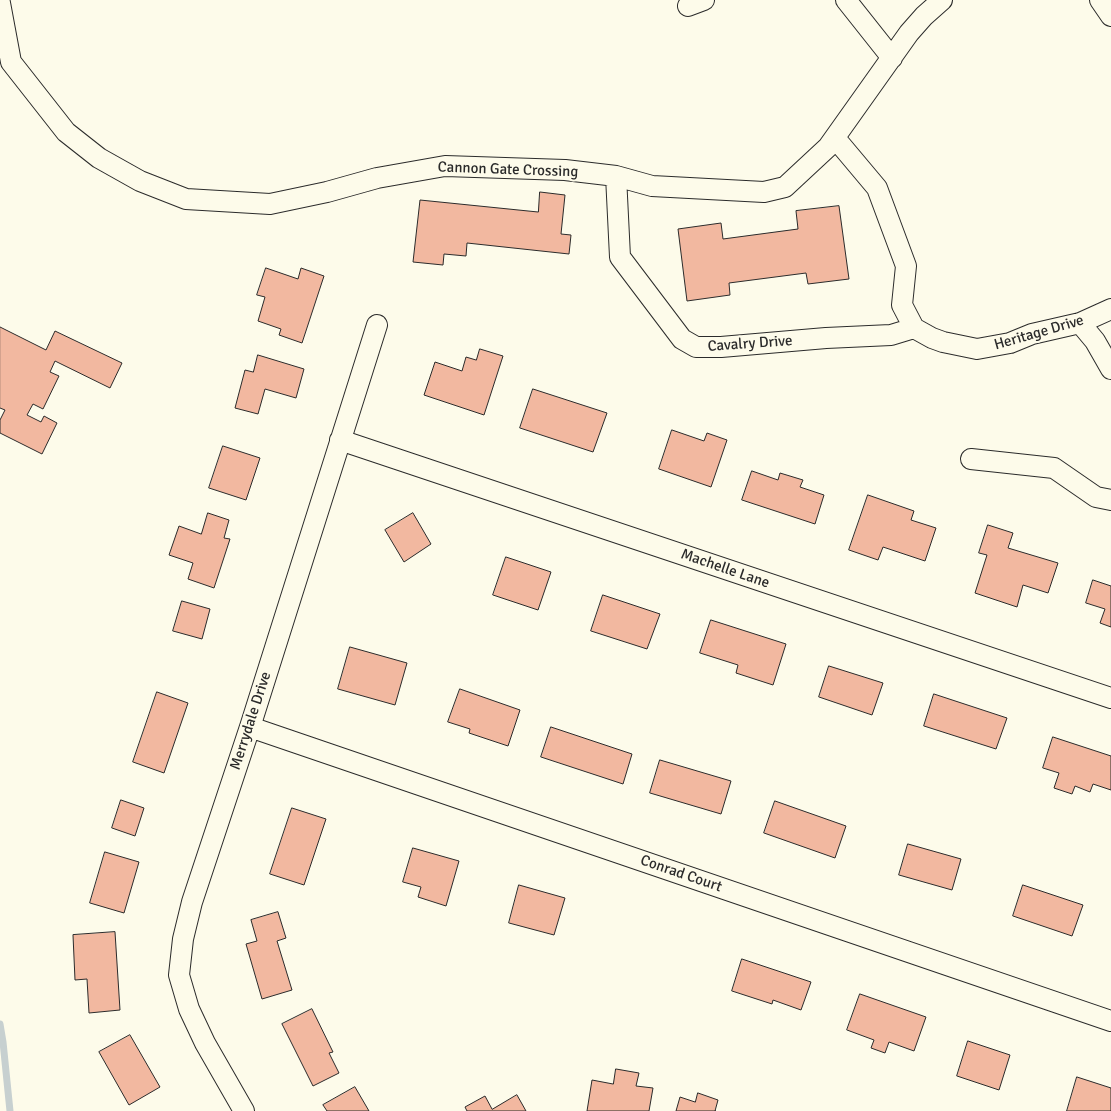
<!DOCTYPE html>
<style>
body{margin:0}
canvas{display:block;background:#fdfbea}
</style>
<canvas width="1111" height="1111"></canvas>
<script>
const ctx = document.querySelector('canvas').getContext('2d');
ctx.lineJoin = 'round';
function stroke(path, color, width, dash) {
  ctx.strokeStyle = color;
  ctx.lineWidth = width;
  ctx.lineCap = dash ? 'butt' : 'round';
  ctx.setLineDash(dash || []);
  ctx.stroke(path);
}
function fill(path, color) {
  ctx.fillStyle = color;
  ctx.fill(path, 'evenodd');
}
function write(font, color, halo, rows, align = 'center') {
  ctx.font = font + ' Signika,sans-serif';
  ctx.lineWidth = 4;
  ctx.setLineDash([]);
  ctx.textBaseline = 'middle';
  ctx.strokeStyle = halo;
  ctx.fillStyle = color;
  for (const [text, x, y, turn = 0] of rows) {
    ctx.save();
    ctx.translate(x, y);
    ctx.rotate((+turn || 0) * Math.PI / 180);
    ctx.textAlign = isNaN(turn) ? turn : align;
    if (halo) ctx.strokeText(text, 0, 0);
    ctx.fillText(text, 0, 0);
    ctx.restore();
  }
}
stroke(new Path2D(`
 M0 1024 3 1042 10 1111`), '#c7d0d0', 7);
const building = new Path2D(`
 M540 192 565 195 561 234 571 235 569 254 467 243 466 256 444 254 443 265 413 262 420 200 538 212Z
 M839 206 849 279 808 284 806 273 729 283 730 295 687 301 678 229 721 223 723 239 798 229 796 211Z
 M266 268 298 279 301 268 324 276 302 343 279 335 281 329 258 321 265 297 257 295Z
 M0 327 46 350 55 331 122 363 110 388 55 361 50 372 59 376 43 409 33 404 27 415 41 422 44 416 57 423 42 454 0 433V420L5 410 0 408Z
 M480 349 503 356 484 415 424 395 435 362 462 371 466 357 476 360Z
 M258 355 304 369 296 398 265 389 258 414 235 408 245 370 253 372Z
 M533 389 607 413 593 452 520 428Z
 M672 430 704 441 707 433 727 440 711 487 659 469Z
 M223 446 260 458 246 500 209 488Z
 M752 471 778 480 780 473 803 480 800 487 824 495 815 524 742 500Z
 M868 495 914 511 911 520 936 528 925 561 883 547 878 560 849 550Z
 M208 513 229 520 224 538 230 539 214 588 188 579 193 563 169 555 179 526 201 534Z
 M413 513 431 544 404 562 385 530Z
 M988 525 1013 533 1008 548 1058 563 1048 593 1023 585 1017 607 975 593 987 555 979 553Z
 M506 557 551 572 538 610 493 595Z
 M1093 580 1111 586V627L1100 623 1105 609 1086 603Z
 M603 595 660 614 647 649 591 631Z
 M182 601 210 609 202 639 173 631Z
 M711 620 786 644 773 685 736 673 738 665 700 653Z
 M350 647 407 663 395 705 338 689Z
 M829 666 883 683 872 715 819 697Z
 M460 689 520 710 508 746 469 733 470 729 448 722Z
 M157 692 188 703 164 773 133 762Z
 M934 694 1007 718 996 749 924 726Z
 M551 727 632 754 623 784 541 757Z
 M1053 737 1111 756V790L1093 784 1090 792 1075 786 1072 794 1054 788 1059 773 1043 768Z
 M660 760 731 781 721 814 650 793Z
 M121 800 144 808 135 836 112 828Z
 M775 801 846 826 835 858 764 833Z
 M292 808 326 819 304 885 270 874Z
 M908 844 961 859 952 890 899 875Z
 M413 848 459 861 446 906 418 897 421 887 403 882Z
 M105 852 139 862 124 913 90 903Z
 M519 885 565 898 554 935 509 923Z
 M1023 885 1083 905 1072 936 1013 916Z
 M278 912 286 938 277 941 292 990 262 999 246 944 257 941 251 920Z
 M115 932 120 1010 89 1013 87 979 75 980 73 935Z
 M742 959 811 982 801 1010 773 1000 772 1004 732 991Z
 M860 994 926 1017 914 1051 889 1042 885 1053 871 1048 874 1040 847 1030Z
 M312 1009 333 1052 329 1053 339 1073 313 1086 282 1024Z
 M130 1035 160 1087 129 1105 99 1052Z
 M968 1041 1010 1055 999 1090 957 1076Z
 M616 1069 639 1073 636 1086 653 1088 649 1111H587L592 1080 613 1084Z
 M1077 1077 1111 1088V1111H1067Z
 M355 1087 369 1111H327L323 1105Z
 M698 1093 718 1100 715 1111H716H676L680 1097 695 1102Z
 M517 1095 526 1111H467L465 1107 485 1096 492 1109Z`);
fill(building, '#f2b8a0');
stroke(building, '#2b2b2b', 1);
const street = new Path2D(`
 M846 0 892 58
 M1100 0 1111 16
 M0 3 11 62 66 132 99 158 140 181 186 199 270 204 327 192 377 178 445 166 565 170 616 176 652 186 764 192 785 187 828 147 909 33 924 16 942 0
 M688 6 704 0
 M835 138 877 188 906 266 902 305 914 328 932 338 943 342 977 349 1010 343 1032 334 1080 323 1111 309
 M616 176 620 257 682 339 696 347H721L826 338 891 335 914 328
 M1080 323 1095 341 1111 369
 M340 440 1111 698
 M971 459 1054 468 1096 497 1111 500
 M250 727 1111 1021
 M244 1111 205 1043 189 1009 179 975 183 939 192 902 250 727 377 325`);
stroke(street, '#2b2b2b', 22);
stroke(street, '#fdfbea', 20);
write('15px', '#2b2b2b', '#fdfbea', [
 ["Cannon Gate Crossing",508,170,2],
 ["Heritage Drive",1039,333,-16],
 ["Cavalry Drive",750,344,-4],
 ["Machelle Lane",725,569,19],
 ["Merrydale Drive",251,721,-72],
 ["Conrad Court",681,874,19]
]);
</script>
